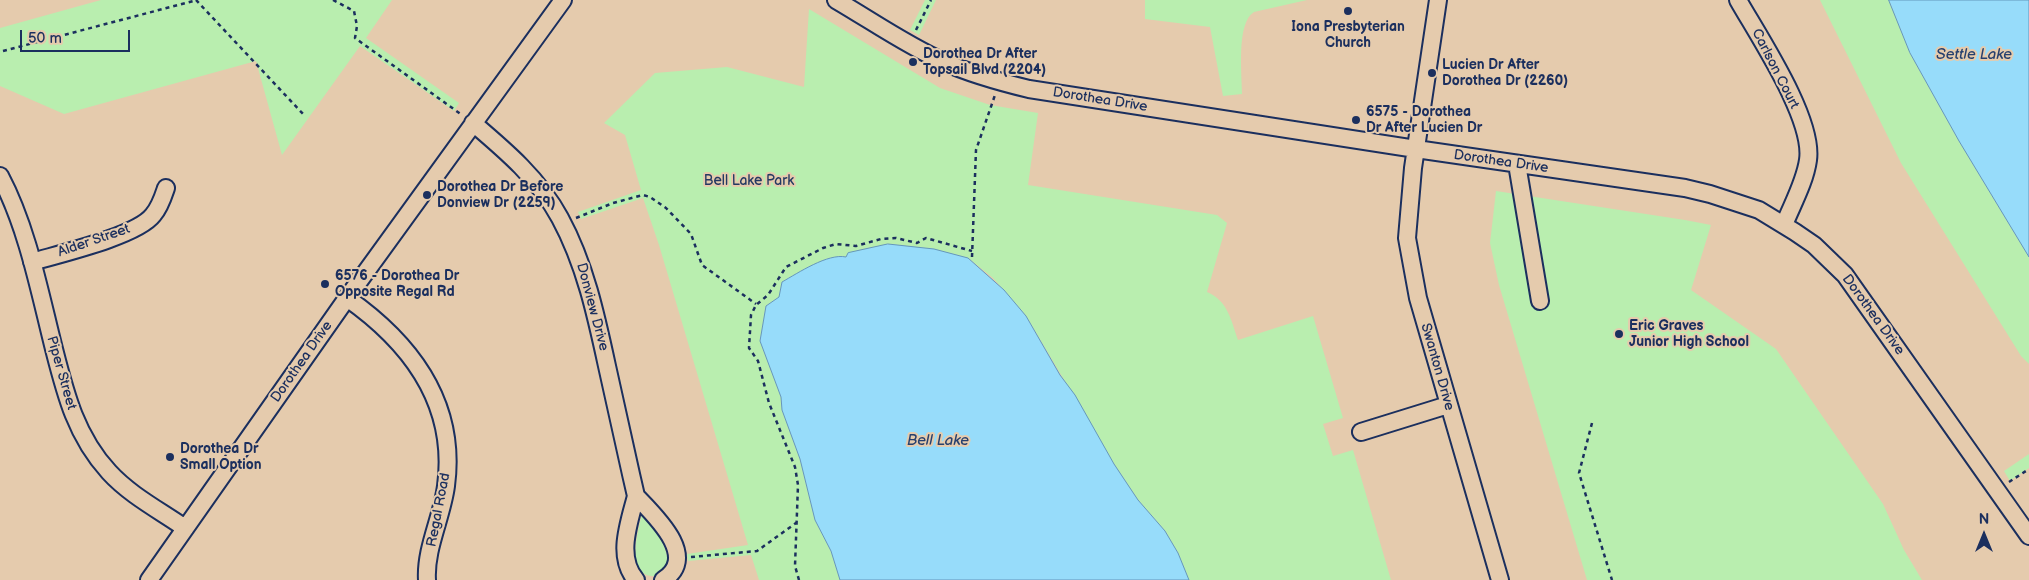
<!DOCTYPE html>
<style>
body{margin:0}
#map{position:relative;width:2029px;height:580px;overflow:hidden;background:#e5cbad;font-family:"Balsamiq Sans",sans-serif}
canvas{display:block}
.north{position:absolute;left:1959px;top:510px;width:50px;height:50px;-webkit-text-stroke:4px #e5cbad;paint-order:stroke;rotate:0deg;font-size:14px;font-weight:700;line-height:20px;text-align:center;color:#1b2f5e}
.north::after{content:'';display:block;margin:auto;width:18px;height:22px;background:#1b2f5e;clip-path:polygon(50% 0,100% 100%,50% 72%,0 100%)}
.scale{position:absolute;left:20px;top:30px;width:110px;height:22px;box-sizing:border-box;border:2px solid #1b2f5e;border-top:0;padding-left:6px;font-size:15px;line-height:18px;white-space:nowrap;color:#1b2f5e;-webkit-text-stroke:4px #e5cbad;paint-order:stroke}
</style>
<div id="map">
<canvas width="2029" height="580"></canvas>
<div class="north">N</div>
<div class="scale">50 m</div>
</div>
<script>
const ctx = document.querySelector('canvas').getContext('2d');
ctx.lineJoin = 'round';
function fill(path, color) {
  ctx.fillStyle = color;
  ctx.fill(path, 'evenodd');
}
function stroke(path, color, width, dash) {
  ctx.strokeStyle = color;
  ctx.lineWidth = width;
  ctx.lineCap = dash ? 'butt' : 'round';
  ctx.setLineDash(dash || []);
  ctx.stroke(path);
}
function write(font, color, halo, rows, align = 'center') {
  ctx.font = font + ' "Balsamiq Sans",sans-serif';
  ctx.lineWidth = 4;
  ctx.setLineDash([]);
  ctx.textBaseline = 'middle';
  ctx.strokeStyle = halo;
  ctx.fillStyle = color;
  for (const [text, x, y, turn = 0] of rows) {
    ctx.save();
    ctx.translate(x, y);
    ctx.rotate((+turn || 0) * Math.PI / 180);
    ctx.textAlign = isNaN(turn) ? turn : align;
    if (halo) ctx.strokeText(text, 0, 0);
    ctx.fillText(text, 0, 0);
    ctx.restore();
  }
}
fill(new Path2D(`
 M101 0H392L366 38 459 103 454 111 360 46 282 155 256 61 64 114 0 86V28Z
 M925 0H936L919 35 910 30Z
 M1145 0H1307L1254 12C1236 23 1242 74 1242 94L1223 96 1210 27 1145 19Z
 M1820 0H1889L1910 53 1959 141 2029 257V364L2021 356 1901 163Z
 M809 9 940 88 990 105 1038 113 1028 185 1217 215 1227 223 1207 292C1228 301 1231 320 1238 340L1313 316 1343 418 1323 424 1333 456 1353 450 1391 580H1189L1178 553 1165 531 1138 500 1114 464 1026 316 993 278 968 258 960 256 868 248 782 282 779 297 766 306 760 341 781 397 782 410 800 459 815 520 831 551 840 580H759L751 555 688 561 687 554 748 545 659 245 643 198 581 219 578 212 641 190 625 135 604 123 655 73 727 67 804 87Z
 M1496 191 1685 220 1711 225 1691 290 1776 349 1883 504 1904 550 1922 580H1587L1499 285 1490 243Z
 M2029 454V468L2010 481 2004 471Z
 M642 513C654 529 668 544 668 565L659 576C623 580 638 533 642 513Z`), '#b9eeaf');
const water = new Path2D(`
 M1889 0H2029V257L1959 141 1910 53Z
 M888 244 934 249 968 258 1004 290 1026 316 1060 375 1075 395 1114 464 1138 500 1165 531 1178 553 1189 580H840L831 551 815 520 800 459 782 410 781 397 760 341 766 306 779 297 782 282C798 273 828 253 846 257L848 253Z`);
fill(water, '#97dcfa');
stroke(water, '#6597bc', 1);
const minor = new Path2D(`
 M836 0C872 21 906 45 944 62 971 74 1000 82 1029 89L1416 149 1685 188 1710 194 1759 210 1795 232 1814 245 1845 275 2029 536
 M1438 0 1413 168 1407 238 1418 298 1500 580
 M1738 0C1759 37 1814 119 1808 160 1805 182 1792 205 1784 225
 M473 123C506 151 539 179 560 218 585 264 596 315 607 366 617 410 626 453 636 496
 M1517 164 1540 301
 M0 176C27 227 39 289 53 345 65 392 75 435 109 472 130 495 159 510 185 528
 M32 262C59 254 137 236 153 215 160 207 163 197 166 188
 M347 298C411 343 457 404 446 486 442 517 425 549 427 580
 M1361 432 1448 405
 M149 580 347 298 563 0
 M636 580C616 557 629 523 636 496 654 515 700 557 663 580`);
stroke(minor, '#1b2f5e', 20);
stroke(new Path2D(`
 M196 0 304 115
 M333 0 354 11 357 26 355 38 462 115
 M916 30 931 0
 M3 51 197 0
 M576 218 613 203 643 195 650 197 666 208 691 234 702 265 756 304
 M972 257 976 150 995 95
 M1592 423 1579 473 1612 580
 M2009 482 2029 469
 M691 557 757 551 796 523
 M799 580 795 566 798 485 795 467 769 403 758 361 749 348 751 315 756 305 768 295 786 267 823 248 836 244 856 246 881 239 896 238 917 243 926 238 972 251`), '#1b2f5e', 2.5, [4, 4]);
stroke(minor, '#e5cbad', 16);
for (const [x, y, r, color] of [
 [1348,11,5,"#1b2f5e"],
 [913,62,5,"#1b2f5e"],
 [1432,73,5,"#1b2f5e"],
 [1356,120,5,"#1b2f5e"],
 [427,195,5,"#1b2f5e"],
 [325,284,5,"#1b2f5e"],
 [1619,334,5,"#1b2f5e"],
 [170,457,5,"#1b2f5e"]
]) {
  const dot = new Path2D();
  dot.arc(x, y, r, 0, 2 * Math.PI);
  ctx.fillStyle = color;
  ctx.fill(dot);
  stroke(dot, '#e5cbad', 2);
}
write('bold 14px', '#1b2f5e', '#e5cbad', [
 ["Iona Presbyterian",1348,27,"center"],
 ["Church",1348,43,"center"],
 ["Dorothea Dr After",923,54],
 ["Topsail Blvd (2204)",923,70],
 ["Lucien Dr After",1442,65],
 ["Dorothea Dr (2260)",1442,81],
 ["6575 - Dorothea",1366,112],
 ["Dr After Lucien Dr",1366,128],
 ["Dorothea Dr Before",437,187],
 ["Donview Dr (2259)",437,203],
 ["6576 - Dorothea Dr",335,276],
 ["Opposite Regal Rd",335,292],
 ["Eric Graves",1629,326],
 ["Junior High School",1629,342],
 ["Dorothea Dr",180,449],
 ["Small Option",180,465]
], 'left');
write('14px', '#1b2f5e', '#e5cbad', [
 ["Carlson Court",1775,69,63],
 ["Dorothea Drive",1100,100,9],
 ["Dorothea Drive",1501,162,8],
 ["Alder Street",94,241,-19],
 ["Donview Drive",592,307,75],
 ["Dorothea Drive",1873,315,54],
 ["Dorothea Drive",302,362,-55],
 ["Swanton Drive",1437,367,74],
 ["Piper Street",61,373,74],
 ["Regal Road",439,510,-79]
]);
write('14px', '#233962', '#e5cbad', [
 ["Bell Lake Park",749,181]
]);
write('italic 15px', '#27406e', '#e5cbad', [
 ["Settle Lake",1974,55],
 ["Bell Lake",938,441]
]);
</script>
